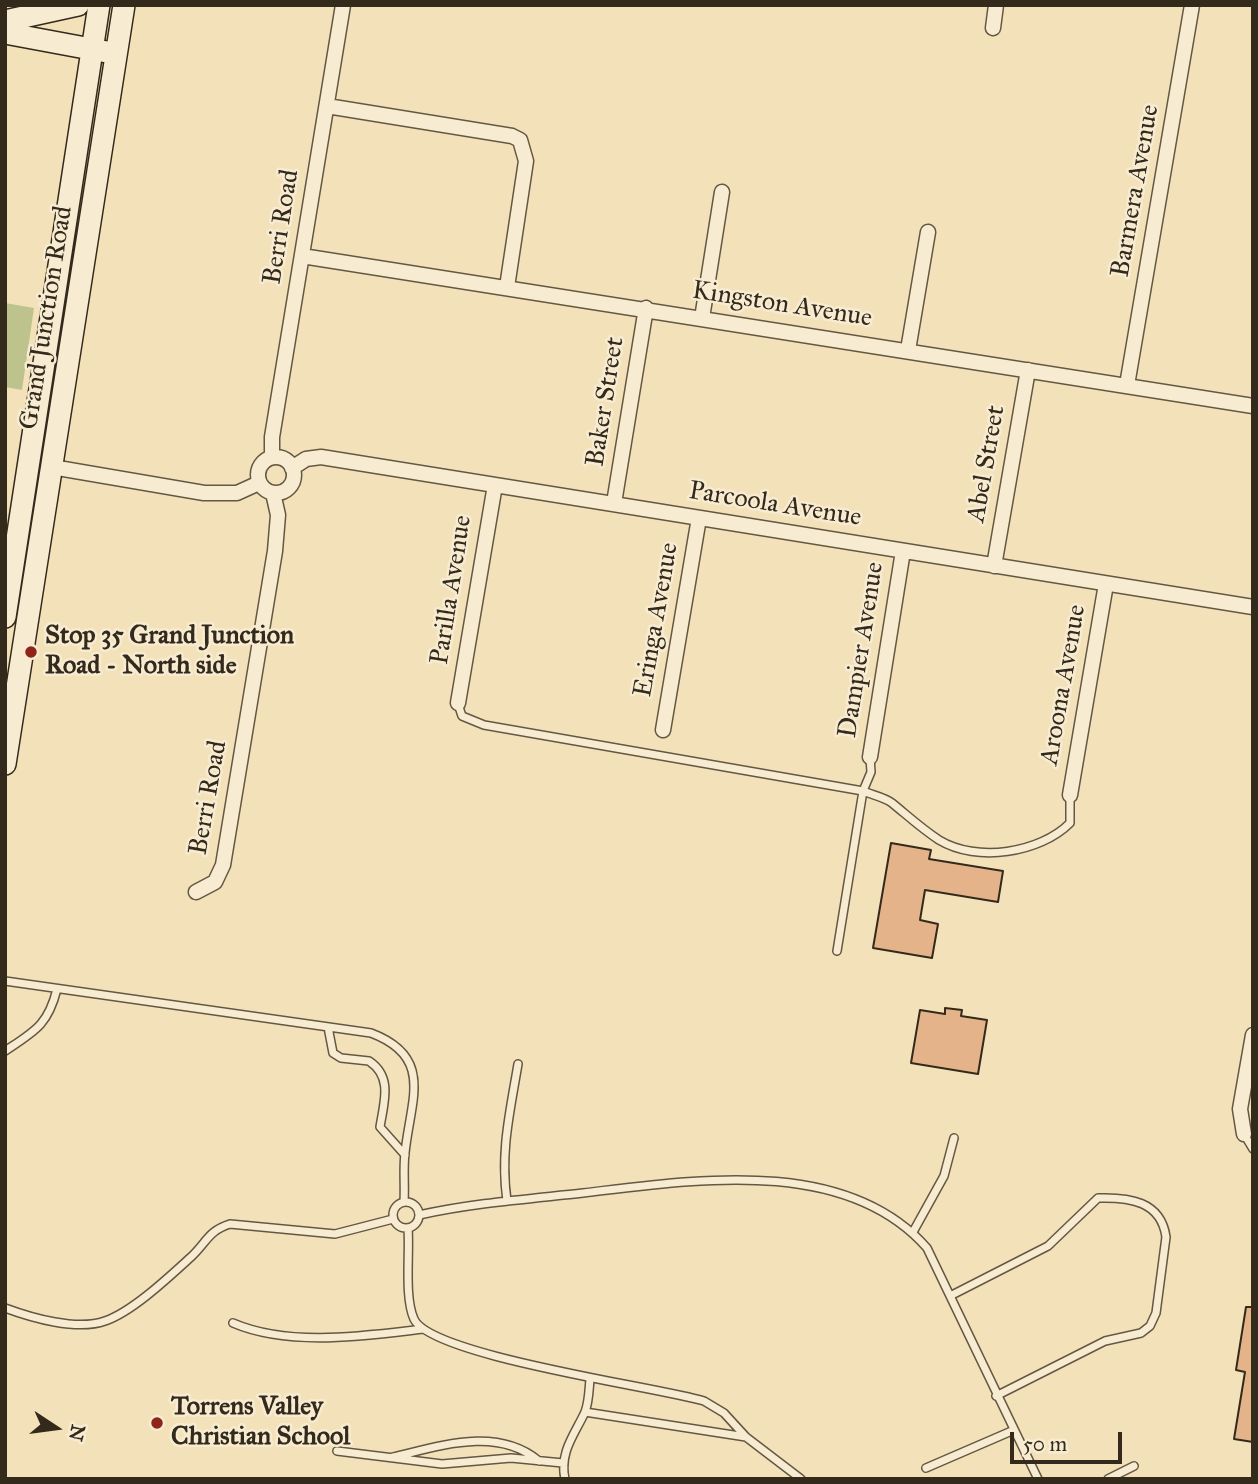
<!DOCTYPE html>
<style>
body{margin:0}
#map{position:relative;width:1258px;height:1484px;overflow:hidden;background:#f3e1b9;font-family:"IM FELL Great Primer",serif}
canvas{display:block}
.frame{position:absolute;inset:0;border:7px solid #342a1c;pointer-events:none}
.north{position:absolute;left:21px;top:1393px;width:70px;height:70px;-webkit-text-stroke:5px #f7ecd2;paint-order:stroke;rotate:103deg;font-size:19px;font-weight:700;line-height:28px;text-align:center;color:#342a1c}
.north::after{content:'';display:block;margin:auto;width:24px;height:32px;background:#342a1c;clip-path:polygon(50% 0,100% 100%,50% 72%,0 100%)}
.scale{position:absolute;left:1010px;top:1432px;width:112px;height:32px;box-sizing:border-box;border:4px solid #342a1c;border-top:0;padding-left:9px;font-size:21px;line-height:24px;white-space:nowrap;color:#342a1c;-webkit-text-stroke:5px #f7ecd2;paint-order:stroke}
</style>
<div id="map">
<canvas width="1258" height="1484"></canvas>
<div class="frame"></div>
<div class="north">N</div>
<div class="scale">50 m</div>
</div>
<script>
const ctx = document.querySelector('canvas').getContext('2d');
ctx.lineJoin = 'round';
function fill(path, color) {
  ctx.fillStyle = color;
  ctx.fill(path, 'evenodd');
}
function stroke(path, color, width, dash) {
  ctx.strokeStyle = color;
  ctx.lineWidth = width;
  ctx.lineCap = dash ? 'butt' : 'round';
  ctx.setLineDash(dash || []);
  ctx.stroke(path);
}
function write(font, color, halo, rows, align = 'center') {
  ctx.font = font + ' "IM FELL Great Primer",serif';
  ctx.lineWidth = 5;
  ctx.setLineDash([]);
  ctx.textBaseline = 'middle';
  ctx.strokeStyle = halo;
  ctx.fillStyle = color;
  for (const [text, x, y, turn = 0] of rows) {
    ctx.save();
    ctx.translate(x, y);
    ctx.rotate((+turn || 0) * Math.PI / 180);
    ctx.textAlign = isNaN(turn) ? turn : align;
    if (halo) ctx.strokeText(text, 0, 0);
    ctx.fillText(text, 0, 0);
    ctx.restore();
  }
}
fill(new Path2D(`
 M5 303 34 308 22 390 5 387Z`), '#bec28d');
const building = new Path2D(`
 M891 843 931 850 929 859 1003 871 998 902 925 890 920 920 938 924 932 958 873 948Z
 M945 1008 962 1010 961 1016 987 1020 978 1074 911 1063 920 1010 945 1014Z
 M1246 1307H1253V1442L1234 1439 1245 1372 1236 1370Z`);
fill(building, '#e4b389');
stroke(building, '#342a1c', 2);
const service = new Path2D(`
 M458 704 462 716 484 725 863 791 871 772 870 757
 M837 951 863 791C872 795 884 797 892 803 908 816 922 829 939 840 977 863 1040 853 1070 823V795
 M5 981 371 1033C435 1057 410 1101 405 1153 403 1169 405 1186 404 1202
 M328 1027 333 1053 341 1058 369 1061C393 1077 384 1102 380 1127L405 1155
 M5 1051C35 1031 48 1025 57 989
 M1244 1134 1253 1149
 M507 1201C500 1152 510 1112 518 1064
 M393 1215a13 13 0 1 1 26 0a13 13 0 1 1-26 0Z
 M419 1215C473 1203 528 1199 583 1193 693 1180 845 1155 927 1248L1038 1479
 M408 1228C410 1253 404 1297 414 1319 431 1356 657 1387 704 1401L724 1413 746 1437 801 1479
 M913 1232 944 1176 954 1138
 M950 1296 1048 1246 1098 1198C1129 1197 1161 1201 1166 1237L1156 1313 1150 1326 1141 1333 1105 1341 996 1396
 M5 1308C32 1318 77 1331 105 1321 132 1312 169 1277 191 1257 207 1242 208 1231 230 1224L335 1234 393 1219
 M233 1323C289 1347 363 1336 423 1329
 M585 1412 746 1437
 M337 1451 442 1464 511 1458 563 1463
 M393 1457C440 1446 497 1426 539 1461
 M926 1468 1014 1430
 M565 1479C559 1452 575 1434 585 1412 589 1402 589 1389 590 1379
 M1108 1479 1134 1466`);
const minor = new Path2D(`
 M993 28 996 5
 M327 106 512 136 520 140 526 161 507 287
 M302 256 1253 406
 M702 318 722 192
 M908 350 928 232
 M1127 385 1192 5
 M272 457V437L343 5
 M258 475a18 18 0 1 1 36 0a18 18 0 1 1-36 0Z
 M52 467 204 493H237L259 483
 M292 468 306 459 321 457 1253 607
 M614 503 646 308
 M994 566 1028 370
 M458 703 495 485
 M663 730 699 518
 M870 757 903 551
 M1070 795 1106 584
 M196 892 215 882 223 865 275 551 278 515 273 493
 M1244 1134 1240 1109 1253 1035`);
const secondary = new Path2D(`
 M5 21 78 5
 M5 33 107 52
 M5 617 99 5
 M5 764 124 5`);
stroke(service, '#645843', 10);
stroke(minor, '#645843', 17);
stroke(secondary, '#342a1c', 24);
stroke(service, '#f7ecd2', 7);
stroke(minor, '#f7ecd2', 14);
stroke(secondary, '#f7ecd2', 21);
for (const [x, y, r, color] of [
 [31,652,7,"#8f2418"],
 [157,1423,7,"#8f2418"]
]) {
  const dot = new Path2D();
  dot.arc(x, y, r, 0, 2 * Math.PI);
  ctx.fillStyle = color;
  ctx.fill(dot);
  stroke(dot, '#f7ecd2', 2.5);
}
write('26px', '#342a1c', '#f7ecd2', [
 ["Barmera Avenue",1136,191,-80],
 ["Berri Road",282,227,-81],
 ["Kingston Avenue",782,305,9],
 ["Grand Junction Road",47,318,-81],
 ["Baker Street",606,402,-81],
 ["Abel Street",987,464,-80],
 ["Parcoola Avenue",775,505,9],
 ["Parilla Avenue",452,590,-81],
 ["Eringa Avenue",657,620,-80],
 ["Dampier Avenue",862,650,-81],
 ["Aroona Avenue",1064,685,-80],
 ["Berri Road",209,798,-80]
]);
write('bold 26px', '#342a1c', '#f7ecd2', [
 ["Stop 35 Grand Junction",45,637],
 ["Road - North side",45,667],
 ["Torrens Valley",171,1408],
 ["Christian School",171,1438]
], 'left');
</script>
